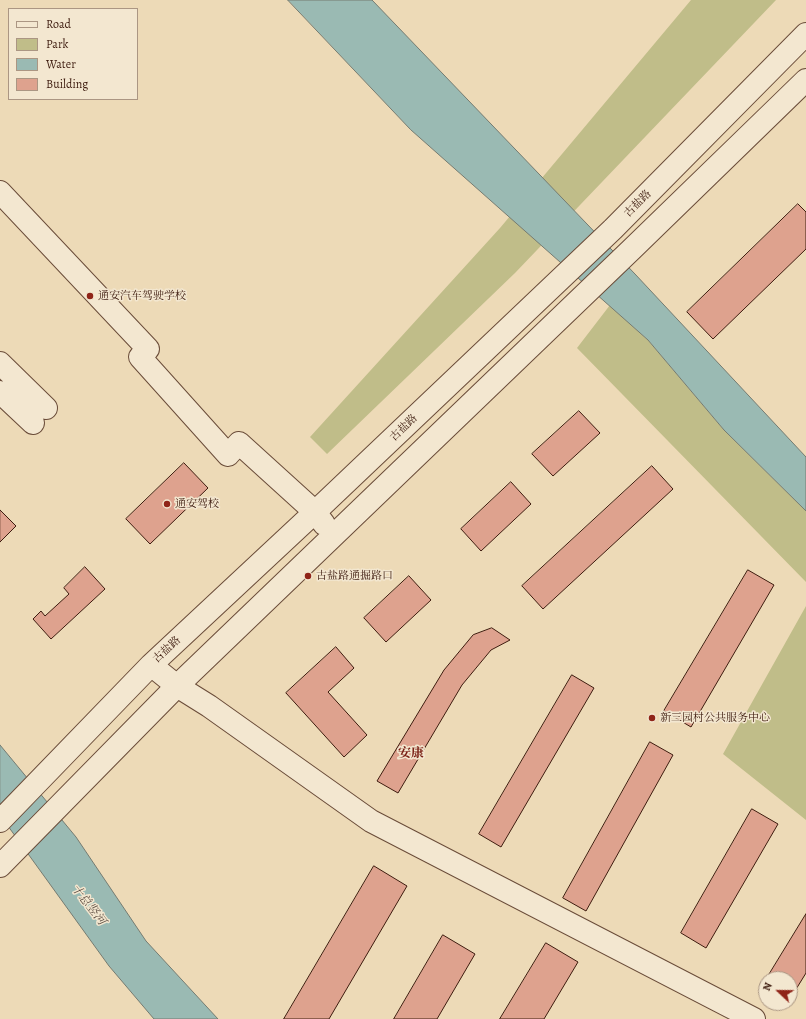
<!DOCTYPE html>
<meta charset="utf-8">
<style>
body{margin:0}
#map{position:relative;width:806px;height:1019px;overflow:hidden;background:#eddab7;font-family:Alegreya,serif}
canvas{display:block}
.legend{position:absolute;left:8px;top:8px;width:130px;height:92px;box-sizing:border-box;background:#f3e7d0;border:1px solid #ab9683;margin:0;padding:5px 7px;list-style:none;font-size:12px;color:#3e1c0f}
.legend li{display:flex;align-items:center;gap:8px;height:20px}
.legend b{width:20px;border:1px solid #ab9683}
.north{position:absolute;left:758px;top:971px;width:40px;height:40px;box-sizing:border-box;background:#f3e7d0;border:1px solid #ab9683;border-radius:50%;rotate:292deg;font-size:11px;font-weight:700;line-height:16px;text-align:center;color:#3e1c0f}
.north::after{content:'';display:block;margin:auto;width:14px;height:18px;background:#8f2418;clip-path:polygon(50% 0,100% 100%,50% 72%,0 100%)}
</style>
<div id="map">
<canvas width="806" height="1019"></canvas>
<ul class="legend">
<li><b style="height:5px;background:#f3e7d0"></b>Road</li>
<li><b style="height:11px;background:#c0bd89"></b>Park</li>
<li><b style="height:11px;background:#9abab3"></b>Water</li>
<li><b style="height:11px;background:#dea28e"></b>Building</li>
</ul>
<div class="north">N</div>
</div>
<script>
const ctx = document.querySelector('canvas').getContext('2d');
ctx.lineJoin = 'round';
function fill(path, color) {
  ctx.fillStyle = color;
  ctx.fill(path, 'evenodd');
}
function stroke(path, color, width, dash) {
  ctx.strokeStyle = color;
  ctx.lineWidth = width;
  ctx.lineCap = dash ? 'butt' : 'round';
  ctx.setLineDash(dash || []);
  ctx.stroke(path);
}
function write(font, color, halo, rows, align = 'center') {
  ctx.font = font + ' Alegreya,"Noto Serif SC",serif';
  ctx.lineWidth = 3;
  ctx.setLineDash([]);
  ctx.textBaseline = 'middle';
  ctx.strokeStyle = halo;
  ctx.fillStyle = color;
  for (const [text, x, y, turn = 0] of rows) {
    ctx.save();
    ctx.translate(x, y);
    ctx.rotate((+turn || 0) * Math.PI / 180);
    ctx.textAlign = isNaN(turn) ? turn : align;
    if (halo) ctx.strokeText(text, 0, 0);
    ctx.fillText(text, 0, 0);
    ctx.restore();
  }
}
fill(new Path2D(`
 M691 0H776L515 273 327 454 310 437 500 228Z
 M610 305 648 340 724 430 806 511V582L577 348Z
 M806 606V820L723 754Z`), '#c0bd89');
const water = new Path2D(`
 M288 0H372L635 274 806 457V511L724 430 648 340 411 130Z
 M0 745 76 837 146 941 218 1019H154L109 966 0 815Z`);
fill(water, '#9abab3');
stroke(water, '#757b71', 1);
const building = new Path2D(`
 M798 204 806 212V249L713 339 687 312Z
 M579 411 600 433 553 476 532 454Z
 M184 463 208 488 150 544 126 519Z
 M652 466 673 489 543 609 522 586Z
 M511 482 531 504 481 551 461 529Z
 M0 510 16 526 0 542Z
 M85 567 105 589 51 639 33 619 41 611 45 616 69 594 64 588Z
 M748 570 774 585 691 727 664 711Z
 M409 576 431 600 386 642 364 618Z
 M492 628 510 640 491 650 462 685 398 793 377 781 444 670 473 635Z
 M336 647 354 668 328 692 367 735 344 757 286 693Z
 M572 675 594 688 501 847 479 834Z
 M650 742 673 755 586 911 563 898Z
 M752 809 778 824 706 948 681 933Z
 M374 866 407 886 329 1019H284Z
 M806 914V973L790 999V979H766V984L764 983Z
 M443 935 475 954 437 1019H394Z
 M546 943 578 962 544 1019H500Z`);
fill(building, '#dea28e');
stroke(building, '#3e1c0f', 1);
const minor = new Path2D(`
 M0 192 148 349 140 357 228 455 239 443 315 512 324 524
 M0 363 46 408
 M0 392 33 423
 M151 665 177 686 209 706 371 821 754 1019
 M0 821 151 665 315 512 613 229 806 34
 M0 866 177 686 633 248 806 80`);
stroke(minor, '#6a4c39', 24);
stroke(minor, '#f3e7d0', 22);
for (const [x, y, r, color] of [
 [90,296,4,"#8f2418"],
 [167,504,4,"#8f2418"],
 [308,576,4,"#8f2418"],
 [652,718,4,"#8f2418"]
]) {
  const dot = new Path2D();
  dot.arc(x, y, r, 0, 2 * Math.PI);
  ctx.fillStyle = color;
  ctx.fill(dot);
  stroke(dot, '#f3e7d0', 1.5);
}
write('11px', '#3e1c0f', '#f3e7d0', [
 ["古盐路",638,204,-45],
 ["古盐路",404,428,-44],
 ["古盐路",167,650,-43]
]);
write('11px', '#3e1c0f', '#f3e7d0', [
 ["通安汽车驾驶学校",98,296],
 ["通安驾校",175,504],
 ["古盐路通掘路口",316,576],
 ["新三园村公共服务中心",660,718]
], 'left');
write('italic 12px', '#5a4b40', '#f3e7d0', [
 ["十总竖河",88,905,52]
]);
write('bold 13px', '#7a1f14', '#f3e7d0', [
 ["安康",411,754]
]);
</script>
